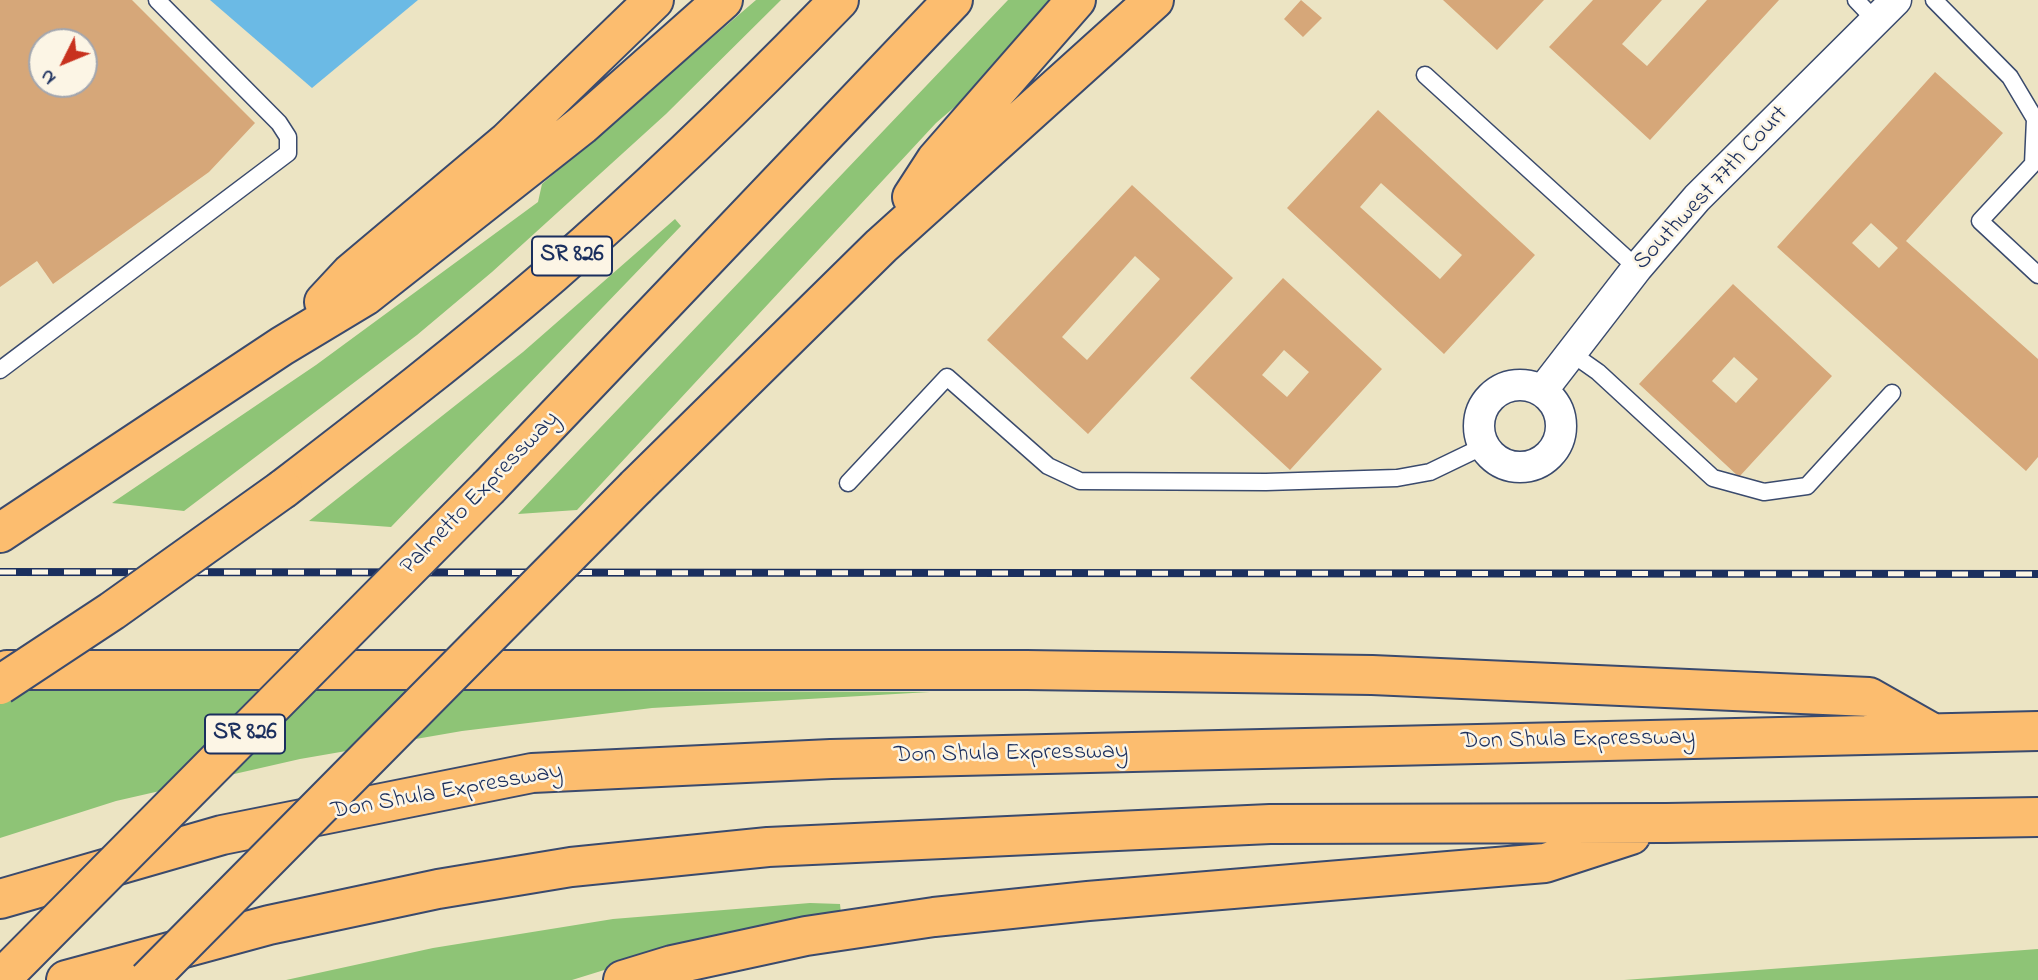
<!DOCTYPE html>
<style>
body{margin:0}
#map{position:relative;width:2038px;height:980px;overflow:hidden;background:#ece4c3;font-family:"Indie Flower",sans-serif}
canvas{display:block}
.north{position:absolute;left:28px;top:28px;width:70px;height:70px;box-sizing:border-box;background:#fcf5e5;border:2px solid #a2a6af;border-radius:50%;rotate:227deg;font-size:19px;font-weight:700;line-height:28px;text-align:center;color:#1b2f5e}
.north::after{content:'';display:block;margin:auto;width:24px;height:32px;background:#c8321e;clip-path:polygon(50% 0,100% 100%,50% 72%,0 100%)}
</style>
<div id="map">
<canvas width="2038" height="980"></canvas>
<div class="north">N</div>
</div>
<script>
const ctx = document.querySelector('canvas').getContext('2d');
ctx.lineJoin = 'round';
function fill(path, color) {
  ctx.fillStyle = color;
  ctx.fill(path, 'evenodd');
}
function stroke(path, color, width, dash) {
  ctx.strokeStyle = color;
  ctx.lineWidth = width;
  ctx.lineCap = dash ? 'butt' : 'round';
  ctx.setLineDash(dash || []);
  ctx.stroke(path);
}
function write(font, color, halo, rows, align = 'center') {
  ctx.font = font + ' "Indie Flower",sans-serif';
  ctx.lineWidth = 5;
  ctx.setLineDash([]);
  ctx.textBaseline = 'middle';
  ctx.strokeStyle = halo;
  ctx.fillStyle = color;
  for (const [text, x, y, turn = 0] of rows) {
    ctx.save();
    ctx.translate(x, y);
    ctx.rotate((+turn || 0) * Math.PI / 180);
    ctx.textAlign = isNaN(turn) ? turn : align;
    if (halo) ctx.strokeText(text, 0, 0);
    ctx.fillText(text, 0, 0);
    ctx.restore();
  }
}
fill(new Path2D(`
 M756 0H781L666 114 492 272 417 335 184 511 112 503 316 365 538 202 542 184Z
 M1008 0H1053L972 92 936 123 577 510 518 514Z
 M675 219 681 226 391 527 309 521 523 352Z
 M0 689 930 692 652 708 462 731 300 759 116 801 0 838Z
 M810 903 840 904 841 914 672 949 572 980H286L433 948 613 919Z
 M2038 949V980H1624Z`), '#8ec476');
fill(new Path2D(`
 M210 0H418L312 88Z`), '#6bbae5');
fill(new Path2D(`
 M0 0H132L255 123 209 172 53 284 37 261 0 287ZM42 42H84V84H42Z
 M1301 0 1322 18 1303 37 1284 19Z
 M1443 0H1544L1497 50Z
 M1593 0H1662L1622 44 1647 66 1707 0H1779L1650 140 1549 47Z
 M1935 72 2003 133 1906 241 2038 359V457L2026 471 1777 247ZM1871 223 1898 248 1879 268 1852 243Z
 M1378 110 1535 255 1444 354 1287 208ZM1381 183 1462 255 1440 279 1360 207Z
 M1132 185 1233 278 1088 434 987 340ZM1135 256 1160 279 1087 360 1062 337Z
 M1283 278 1382 369 1290 470 1190 378ZM1284 350 1309 372 1287 397 1262 375Z
 M1733 284 1832 376 1739 477 1639 384ZM1734 357 1758 379 1736 403 1712 381Z`), '#d6a779');
const lane = new Path2D(`
 M1856 0 1876 21
 M1934 0 2010 77 2035 119 2033 164 1980 221 2038 275
 M1425 75 1637 268
 M1571 353 1598 372 1713 478 1764 492 1807 486 1892 393
 M0 370 288 153V137L279 123 157 0
 M848 483 947 377 1048 466 1080 481 1266 482 1397 478 1430 472 1484 446`);
const street = new Path2D(`
 M1479 426a41 41 0 1 1 82 0a41 41 0 1 1-82 0Z
 M1542 391 1637 268 1697 198 1896 0`);
const highway = new Path2D(`
 M912 197 936 160 1076 0
 M324 302 351 273 508 141 654 0
 M489 487 953 0
 M636 487 881 246 1154 0
 M283 489C374 419 465 349 552 274 652 187 747 95 839 0
 M0 533 282 346 365 296 582 125 723 0
 M7 670H1027L1372 675 1869 697 1929 731
 M0 899 222 835 532 773 831 759 2038 731
 M66 980 269 925 438 889 571 867 768 847 1270 824 1666 823 2038 817
 M623 980 672 965 806 936 934 917 1088 901 1545 863 1631 835`);
stroke(lane, '#3a4a6d', 19);
stroke(street, '#3a4a6d', 33);
stroke(highway, '#3a4a6d', 42);
stroke(lane, '#fff', 16);
stroke(street, '#fff', 30);
stroke(highway, '#fcbd6f', 38);
const rail = new Path2D(`
 M0 572 2038 574`);
stroke(rail, '#1b2f5e', 8);
stroke(rail, '#fcf5e5', 5, [16]);
const highwayBridge = new Path2D(`
 M0 685 112 611 283 489
 M0 980 489 487
 M148 980 636 487`);
stroke(highwayBridge, '#3a4a6d', 42, []);
stroke(highwayBridge, '#fcbd6f', 38);
for (const [x, y, w] of [
 [572,256,80],
 [245,734,80]
]) {
  const box = new Path2D();
  box.roundRect(x - w / 2, y - 19.5, w, 39, 5);
  ctx.fillStyle = '#fcf5e5';
  ctx.fill(box);
  stroke(box, '#1b2f5e', 2);
}
write('bold 23px', '#1b2f5e', null, [
 ["SR 826",572,256],
 ["SR 826",245,734]
]);
write('24px', '#1b2f5e', '#fcf5e5', [
 ["Southwest 77th Court",1712,189,-47],
 ["Palmetto Expressway",481,494,-46],
 ["Don Shula Expressway",1578,741,-1],
 ["Don Shula Expressway",1011,755,-1],
 ["Don Shula Expressway",447,793,-10]
]);
</script>
